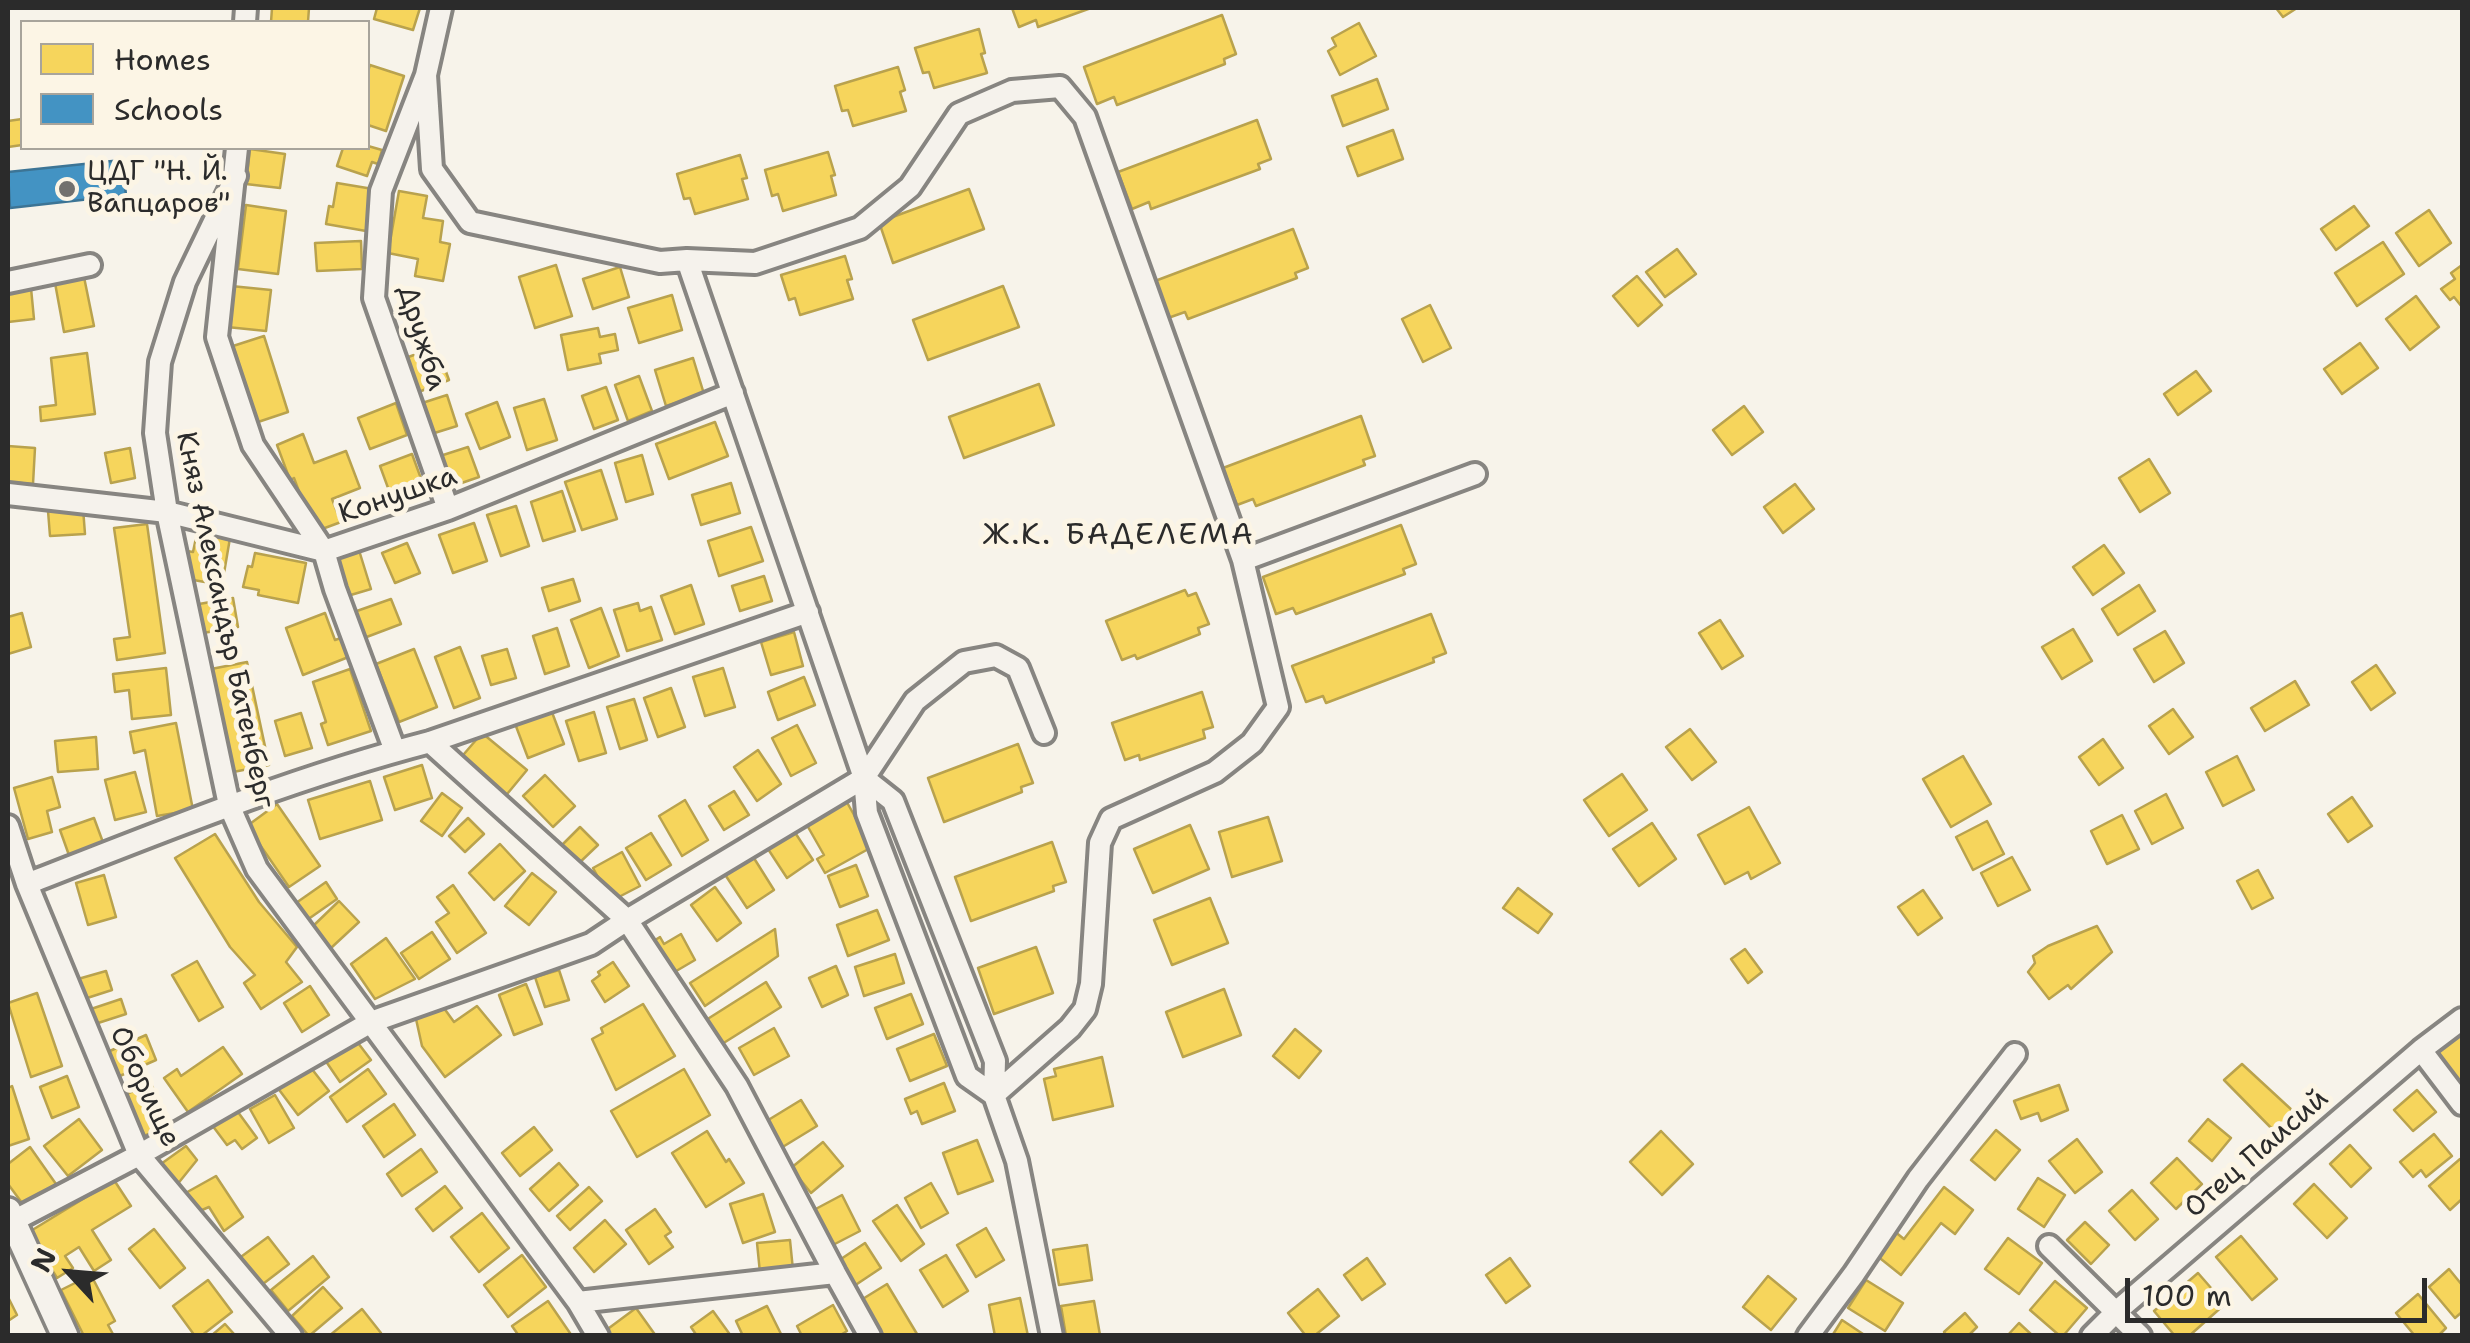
<!DOCTYPE html>
<meta charset="utf-8">
<style>
body{margin:0}
#map{position:relative;width:2470px;height:1343px;overflow:hidden;background:#f7f3ea;font-family:"Shantell Sans",sans-serif}
canvas{display:block}
.frame{position:absolute;inset:0;border:10px solid #2b2b2b;pointer-events:none}
.legend{position:absolute;left:20px;top:20px;width:350px;height:130px;box-sizing:border-box;background:#fcf5e5;border:2px solid #a8a49b;margin:0;padding:12px 18px;list-style:none;font-size:30px;color:#2b2b2b}
.legend li{display:flex;align-items:center;gap:20px;height:50px}
.legend b{width:50px;border:2px solid #a8a49b}
.north{position:absolute;left:20px;top:1223px;width:100px;height:100px;-webkit-text-stroke:8px #fcf5e5;paint-order:stroke;rotate:296deg;font-size:28px;font-weight:700;line-height:40px;text-align:center;color:#2b2b2b}
.north::after{content:'';display:block;margin:auto;width:35px;height:45px;background:#2b2b2b;clip-path:polygon(50% 0,100% 100%,50% 72%,0 100%)}
.scale{position:absolute;left:2125px;top:1278px;width:302px;height:45px;box-sizing:border-box;border:5px solid #2b2b2b;border-top:0;padding-left:12px;font-size:30px;line-height:35px;white-space:nowrap;color:#2b2b2b;-webkit-text-stroke:8px #fcf5e5;paint-order:stroke}
</style>
<div id="map">
<canvas width="2470" height="1343"></canvas>
<div class="frame"></div>
<ul class="legend">
<li><b style="height:28px;background:#f6d55c"></b>Homes</li>
<li><b style="height:28px;background:#4393c3"></b>Schools</li>
</ul>
<div class="north">N</div>
<div class="scale">100 m</div>
</div>
<script>
const ctx = document.querySelector('canvas').getContext('2d');
ctx.lineJoin = 'round';
function fill(path, color) {
  ctx.fillStyle = color;
  ctx.fill(path, 'evenodd');
}
function stroke(path, color, width, dash) {
  ctx.strokeStyle = color;
  ctx.lineWidth = width;
  ctx.lineCap = dash ? 'butt' : 'round';
  ctx.setLineDash(dash || []);
  ctx.stroke(path);
}
function write(font, color, halo, rows, align = 'center') {
  ctx.font = font + ' "Shantell Sans",sans-serif';
  ctx.lineWidth = 10;
  ctx.setLineDash([]);
  ctx.textBaseline = 'middle';
  ctx.strokeStyle = halo;
  ctx.fillStyle = color;
  for (const [text, x, y, turn = 0] of rows) {
    ctx.save();
    ctx.translate(x, y);
    ctx.rotate((+turn || 0) * Math.PI / 180);
    ctx.textAlign = isNaN(turn) ? turn : align;
    if (halo) ctx.strokeText(text, 0, 0);
    ctx.fillText(text, 0, 0);
    ctx.restore();
  }
}
const homes = new Path2D(`
 M272 8H309L308 22H271Z
 M377 8H420L413 30 374 19Z
 M1012 8H1091L1038 27 1036 20 1019 27Z
 M2276 8H2297L2283 17Z
 M1222 15 1236 54 1224 59 1225 64 1117 105 1114 97 1097 104 1084 67Z
 M1359 23 1376 56 1340 75 1328 51 1336 46 1332 38Z
 M979 29 985 53 981 54 987 73 934 88 929 72 923 73 915 48Z
 M370 65 404 76 386 131 368 125V71Z
 M898 67 905 90 900 92 906 111 853 126 848 110 842 111 835 86Z
 M1377 79 1388 109 1343 126 1332 96Z
 M22 119V145L8 147V121Z
 M1257 120 1271 159 1258 164 1260 169 1151 209 1149 202 1132 209 1118 172Z
 M1393 130 1403 159 1358 176 1347 147Z
 M368 146 382 150 378 164 372 162 367 176 337 166 343 148H368Z
 M250 149 285 154 280 188 246 184Z
 M828 152 835 175 831 176 836 195 783 211 778 194 772 196 765 170Z
 M740 155 747 178 742 179 748 199 695 214 690 198 684 199 677 174Z
 M337 183 373 189 366 231 326 224 329 206 333 207Z
 M969 189 984 229 893 263 879 222Z
 M399 191 427 196 423 218 443 221 440 242 450 244 443 281 415 276 418 259 388 253Z
 M246 205 286 211 278 274 238 269Z
 M2354 206 2369 226 2336 250 2321 229Z
 M2429 210 2451 243 2419 266 2396 233Z
 M1293 229 1308 268 1295 273 1297 278 1188 319 1185 312 1168 318 1155 281Z
 M361 241 362 269 317 271 315 243Z
 M2383 242 2404 274 2357 306 2335 273Z
 M1677 249 1696 274 1665 297 1646 272Z
 M845 256 852 279 847 280 853 299 800 315 795 298 789 300 781 275Z
 M556 265 572 316 535 328 519 277Z
 M2462 265V307L2454 297 2450 300 2441 289 2455 279 2451 273Z
 M620 267 629 297 593 309 583 279Z
 M1637 276 1662 305 1638 326 1613 296Z
 M84 277 94 326 64 332 55 283Z
 M231 286 271 290 266 331 227 327Z
 M1003 286 1019 327 928 360 913 320Z
 M31 288 34 319 8 322V291Z
 M672 295 682 330 639 343 628 308Z
 M2416 296 2439 327 2410 350 2386 319Z
 M1430 305 1451 348 1423 362 1402 319Z
 M598 328 600 337 615 334 618 350 599 354 601 363 568 370 561 335Z
 M264 336 288 412 258 422 233 346Z
 M2360 343 2378 368 2342 394 2324 369Z
 M430 349 439 372 445 369 449 380 416 393 403 359Z
 M87 353 95 414 41 421 40 407 56 405 51 358Z
 M693 358 704 394 666 406 655 370Z
 M2196 371 2211 391 2178 415 2164 394Z
 M639 376 652 411 628 421 615 385Z
 M1039 384 1054 425 964 458 949 417Z
 M606 387 618 420 594 429 582 396Z
 M447 395 457 426 428 435 419 404Z
 M544 399 557 440 527 450 514 408Z
 M497 402 510 437 480 449 466 414Z
 M396 403 407 435 370 449 358 418Z
 M1744 406 1763 432 1732 455 1713 430Z
 M1361 416 1375 456 1363 460 1365 465 1256 506 1253 499 1237 505 1223 468Z
 M715 422 728 456 669 479 656 444Z
 M303 434 314 463 346 451 360 488 332 499 341 522 314 532 294 478 290 480 277 445Z
 M8 446 35 448 33 484 8 482Z
 M468 447 479 477 450 487 440 456Z
 M130 448 135 478 111 483 105 453Z
 M412 454 423 484 391 496 380 466Z
 M642 455 653 494 626 502 615 463Z
 M2149 459 2170 493 2140 512 2119 478Z
 M601 470 617 519 582 530 565 482Z
 M731 483 740 513 701 525 692 495Z
 M1795 484 1814 509 1783 533 1764 507Z
 M562 491 575 531 543 541 531 502Z
 M516 506 529 546 501 556 487 515Z
 M83 508 85 534 50 536 48 511Z
 M474 523 487 561 453 573 439 535Z
 M147 524 165 653 117 660 114 639 130 637 114 528Z
 M1401 525 1416 564 1403 569 1405 574 1296 614 1293 608 1276 614 1263 577Z
 M751 527 763 561 719 576 708 541Z
 M197 533 230 538 222 585 182 578 187 551 193 552Z
 M407 543 420 573 395 583 382 553Z
 M2104 545 2124 573 2093 595 2073 567Z
 M358 547 371 589 344 597 331 555Z
 M255 553 306 563 298 603 258 595 259 590 243 587 248 566 252 567Z
 M764 576 772 601 740 611 732 586Z
 M573 579 580 601 549 611 542 588Z
 M691 585 704 624 675 634 661 596Z
 M2139 585 2155 611 2118 635 2102 609Z
 M1185 590 1188 596 1196 593 1209 624 1198 628 1200 634 1137 659 1135 655 1122 660 1106 621Z
 M233 598 238 627 203 633 199 604Z
 M391 599 401 624 364 638 354 612Z
 M638 603 640 611 651 607 662 640 627 651 614 610Z
 M601 608 619 656 589 668 571 620Z
 M22 613 31 647 8 654V617Z
 M325 613 335 640 344 637 351 656 303 675 286 628Z
 M1431 614 1446 653 1433 658 1434 662 1326 703 1323 696 1306 702 1292 666Z
 M1720 620 1743 656 1722 669 1699 633Z
 M557 628 569 666 545 674 533 636Z
 M2073 629 2092 661 2062 679 2042 647Z
 M2165 631 2184 663 2154 682 2134 649Z
 M794 632 803 666 771 675 761 642Z
 M460 647 480 698 454 708 435 657Z
 M414 649 437 707 399 722 376 664Z
 M507 649 516 678 491 685 482 656Z
 M247 662 269 765 228 773 206 670Z
 M2376 665 2395 693 2371 710 2352 682Z
 M166 668 171 715 132 719 129 690 115 692 113 674Z
 M723 668 735 707 705 716 693 677Z
 M350 669 371 731 328 745 321 724 326 722 313 682Z
 M804 677 815 705 778 720 768 692Z
 M2295 681 2309 705 2265 731 2251 708Z
 M671 688 685 727 658 737 644 698Z
 M1202 692 1213 727 1203 730 1205 738 1140 760 1139 755 1125 760 1112 723Z
 M634 699 647 740 620 749 607 707Z
 M550 707 564 744 528 758 514 721Z
 M2173 709 2193 737 2169 754 2149 726Z
 M594 712 606 753 579 761 566 721Z
 M301 713 312 748 285 756 275 721Z
 M176 723 193 810 157 816 145 750 134 753 130 732Z
 M797 725 816 763 791 776 772 738Z
 M1690 729 1716 762 1692 780 1666 747Z
 M482 733 527 770 503 799 458 761Z
 M96 737 98 769 58 772 55 741Z
 M2103 739 2123 768 2099 785 2079 757Z
 M1018 744 1033 783 1021 787 1022 792 944 822 928 778Z
 M758 750 781 784 757 801 734 767Z
 M1963 756 1991 804 1951 827 1923 779Z
 M2237 756 2254 790 2223 806 2206 772Z
 M422 765 432 798 395 810 384 777Z
 M135 772 146 812 115 820 105 780Z
 M1622 774 1647 810 1609 836 1584 800Z
 M545 775 575 806 553 827 523 796Z
 M52 777 60 807 47 811 52 832 28 839 14 788Z
 M370 781 382 820 320 839 308 800Z
 M734 791 749 815 724 830 709 806Z
 M442 793 462 808 442 836 421 821Z
 M2166 794 2183 828 2152 844 2135 811Z
 M844 797 872 847 825 873 817 859 824 855 804 820Z
 M2352 797 2372 826 2348 842 2328 814Z
 M685 800 708 840 682 856 659 816Z
 M277 804 320 866 289 887 247 826Z
 M1749 807 1780 863 1751 879 1748 872 1725 884 1698 835Z
 M2122 815 2139 849 2107 864 2091 831Z
 M1268 817 1282 861 1232 877 1219 832Z
 M94 818 104 845 70 858 60 830Z
 M468 818 484 834 465 852 449 836Z
 M1987 821 2004 854 1973 870 1956 837Z
 M1652 823 1676 859 1639 886 1613 849Z
 M1190 825 1209 869 1153 893 1134 849Z
 M580 827 598 845 576 866 559 848Z
 M794 831 813 860 787 878 768 849Z
 M651 833 671 865 646 880 626 848Z
 M215 834 259 902 297 947 286 962 302 982 261 1009 244 983 255 975 230 947 175 858Z
 M1052 842 1066 882 1053 886 1054 891 971 921 955 877Z
 M500 844 525 871 494 900 469 873Z
 M622 852 640 886 611 901 593 868Z
 M752 855 774 890 747 908 724 873Z
 M2012 857 2030 890 1998 906 1981 873Z
 M856 865 868 896 840 907 828 876Z
 M2258 870 2273 898 2252 909 2237 881Z
 M532 873 556 892 529 925 505 906Z
 M104 875 116 917 88 925 76 883Z
 M326 882 337 899 307 920 296 903Z
 M453 885 486 933 457 953 436 922 449 913 437 897Z
 M715 887 741 923 717 941 691 905Z
 M1518 888 1552 914 1538 933 1503 908Z
 M1923 890 1942 918 1918 935 1898 907Z
 M1210 898 1228 943 1172 965 1154 920Z
 M339 901 359 922 331 948 311 928Z
 M877 910 889 940 848 956 837 925Z
 M2097 926 2112 952 2071 989 2068 985 2049 999 2028 972 2035 963 2033 956 2048 946Z
 M775 929 778 956 705 1006 690 983Z
 M432 932 450 959 419 979 401 953Z
 M681 934 695 960 666 977 647 945 660 937 664 944Z
 M386 938 415 979 375 999 351 964Z
 M1036 947 1053 993 994 1014 978 968Z
 M1745 949 1762 972 1748 983 1731 959Z
 M895 954 904 983 864 996 855 967Z
 M197 961 223 1007 199 1021 172 975Z
 M613 962 629 986 605 1002 592 981 600 975 598 972Z
 M836 966 848 995 822 1007 809 978Z
 M559 970 569 1000 545 1007 535 977Z
 M106 971 112 990 84 999 78 979Z
 M766 982 781 1007 722 1044 706 1020Z
 M526 984 542 1024 514 1035 499 995Z
 M310 986 329 1015 302 1032 284 1003Z
 M1224 989 1241 1035 1183 1057 1166 1012Z
 M37 993 62 1066 31 1077 8 1003Z
 M911 994 923 1024 887 1039 875 1008Z
 M121 999 126 1014 95 1024 91 1009Z
 M441 1004 454 1022 477 1006 501 1035 445 1077 422 1046 416 1019Z
 M643 1004 675 1056 616 1090 592 1039 603 1033 601 1028Z
 M774 1028 789 1056 754 1075 739 1048Z
 M1295 1029 1321 1051 1299 1078 1273 1056Z
 M2456 1032 2462 1039V1088L2431 1056Z
 M934 1034 947 1066 910 1081 897 1049Z
 M146 1035 156 1060 113 1079 103 1054Z
 M355 1039 371 1060 340 1082 325 1060Z
 M223 1047 242 1074 188 1112 164 1078 177 1069 181 1076Z
 M1102 1057 1113 1106 1053 1120 1044 1079 1056 1076 1054 1069Z
 M308 1064 329 1091 298 1115 277 1087Z
 M2242 1064 2307 1124 2282 1139 2224 1080Z
 M368 1069 386 1094 347 1122 330 1097Z
 M684 1069 710 1115 637 1157 611 1111Z
 M67 1076 79 1107 52 1118 40 1087Z
 M151 1083 168 1126 139 1138 122 1096Z
 M944 1083 955 1111 922 1124 917 1111 911 1114 905 1099Z
 M2059 1085 2068 1110 2041 1121 2038 1113 2021 1119 2014 1101Z
 M12 1086 29 1139 8 1146V1088Z
 M2417 1090 2436 1112 2413 1131 2394 1110Z
 M275 1095 294 1128 269 1143 250 1109Z
 M801 1100 817 1126 781 1148 765 1122Z
 M394 1104 415 1135 384 1157 363 1126Z
 M235 1108 257 1138 242 1149 235 1140 227 1145 212 1125Z
 M79 1119 102 1150 68 1176 44 1146Z
 M2208 1119 2231 1138 2212 1161 2189 1141Z
 M534 1127 552 1150 520 1176 502 1153Z
 M1996 1130 2020 1150 1995 1180 1971 1160Z
 M707 1131 726 1162 729 1159 744 1183 706 1207 672 1153Z
 M1661 1131 1693 1164 1662 1195 1630 1162Z
 M2434 1134 2452 1156 2426 1177 2421 1170 2413 1177 2400 1162Z
 M2077 1139 2102 1172 2075 1193 2049 1161Z
 M977 1140 993 1181 958 1194 943 1153Z
 M823 1142 843 1166 811 1193 791 1168Z
 M2350 1145 2371 1168 2351 1187 2330 1164Z
 M186 1146 197 1160 172 1191 154 1169Z
 M30 1147 56 1184 25 1207 8 1184V1164Z
 M421 1149 437 1172 402 1196 387 1174Z
 M2177 1158 2202 1184 2176 1209 2151 1183Z
 M2460 1159 2462 1161V1199L2450 1210 2429 1186Z
 M559 1163 578 1185 549 1211 530 1189Z
 M216 1176 243 1217 224 1231 209 1207 195 1213 182 1195Z
 M2038 1178 2065 1195 2044 1227 2018 1209Z
 M114 1180 131 1206 92 1230 111 1260 94 1271 79 1247 65 1256 73 1268 57 1278 29 1232Z
 M931 1183 948 1213 921 1228 905 1198Z
 M2314 1184 2347 1218 2327 1238 2294 1204Z
 M445 1186 462 1208 433 1231 416 1209Z
 M589 1187 602 1201 570 1230 557 1216Z
 M1944 1187 1973 1210 1955 1234 1941 1223 1901 1275 1871 1251 1889 1227 1904 1239Z
 M2132 1190 2158 1219 2135 1240 2109 1211Z
 M763 1194 775 1232 743 1243 730 1204Z
 M842 1195 860 1231 829 1247 810 1212Z
 M897 1205 924 1244 901 1261 873 1221Z
 M655 1209 671 1232 665 1236 673 1247 649 1264 626 1230Z
 M482 1213 509 1248 479 1272 451 1237Z
 M605 1220 626 1244 594 1272 574 1248Z
 M2085 1222 2109 1245 2091 1264 2067 1240Z
 M986 1228 1004 1260 976 1277 957 1245Z
 M154 1229 185 1268 160 1288 129 1249Z
 M2241 1236 2277 1279 2252 1300 2216 1257Z
 M268 1237 289 1264 259 1287 238 1259Z
 M2008 1238 2042 1263 2019 1294 1985 1269Z
 M790 1240 793 1270 760 1273 757 1243Z
 M865 1243 881 1268 854 1286 838 1261Z
 M1087 1245 1092 1280 1059 1285 1053 1250Z
 M522 1255 546 1287 508 1317 484 1285Z
 M946 1255 968 1291 943 1307 920 1270Z
 M313 1256 329 1277 288 1311 271 1290Z
 M1367 1258 1385 1284 1362 1300 1344 1275Z
 M1510 1258 1530 1286 1506 1303 1486 1275Z
 M2449 1269 2462 1285V1312L2455 1318 2429 1287Z
 M2198 1273 2225 1304 2189 1336H2175L2154 1311Z
 M91 1275 115 1321 108 1325 114 1336H81L83 1334 61 1290Z
 M1768 1276 1796 1299 1771 1330 1743 1307Z
 M208 1280 232 1312 201 1336H195L173 1306Z
 M1866 1280 1903 1303 1885 1331 1848 1308Z
 M2055 1281 2087 1308 2063 1336H2060L2030 1310Z
 M887 1284 917 1334 915 1336H881L861 1300Z
 M323 1287 342 1308 309 1336 292 1316Z
 M1318 1289 1339 1316 1314 1336H1306L1288 1313Z
 M2418 1294 2446 1328 2438 1336H2415L2396 1313Z
 M8 1297 17 1315 8 1321Z
 M1020 1298 1028 1336H995L989 1305Z
 M548 1301 572 1336H519L512 1326Z
 M1094 1301 1100 1335 1066 1336 1061 1306Z
 M833 1305 847 1331 839 1336H802L797 1326Z
 M767 1306 782 1336H743L736 1321Z
 M636 1308 656 1336H608L605 1331Z
 M362 1309 381 1333 378 1336H329Z
 M713 1311 731 1336H697L691 1327Z
 M1965 1313 1977 1327 1968 1336H1947L1944 1332Z
 M1842 1320 1866 1336H1832Z
 M2019 1323 2033 1336H2007Z
 M225 1324 234 1334 211 1336Z`);
fill(homes, '#f6d55c');
stroke(homes, '#b9a24d', 2.5);
const schools = new Path2D(`
 M122 160 126 195 10 208 8 172Z`);
fill(schools, '#4393c3');
stroke(schools, '#3c7495', 2.5);
const minor = new Path2D(`
 M441 8 426 75 381 191 374 298 448 509
 M245 22 246 8
 M426 75 432 169 470 222 660 262 687 260 755 263 860 228 910 187 959 114 1012 91 1060 87 1085 117 1243 560 1278 707 1252 743 1215 772 1111 819 1100 843 1091 984 1085 1009 1070 1028 994 1095
 M237 148 217 337 253 445 324 551 335 589 395 751
 M236 176 185 282 160 362 155 433 167 512 229 805 257 869 578 1302 598 1336
 M687 260 864 778 867 813 967 1076 994 1095
 M8 282 90 265
 M8 494 167 512 324 551 448 509 733 393
 M1243 560 1475 474
 M430 742 627 920 737 1086 835 1273 870 1336
 M864 778 893 801 995 1061 994 1095 1017 1161 1052 1336
 M8 826 27 884 139 1155 291 1336
 M27 884C160 832 292 778 430 742L808 612
 M2421 1050 2462 1104
 M13 1221 139 1155 371 1022 591 944 627 920 864 778 915 701 964 662 996 656 1018 668 1044 733
 M2049 1246 2140 1336
 M578 1302 835 1273
 M1808 1336 1854 1274 1918 1179 2015 1054
 M2092 1336 2117 1311 2421 1050 2462 1019`);
const tertiary = new Path2D(`
 M8 1211 65 1336`);
stroke(minor, '#878581', 28);
stroke(tertiary, '#878581', 32);
stroke(minor, '#f5f2ec', 20);
stroke(tertiary, '#f5f2ec', 25);
for (const [x, y, r, color] of [
 [67,189,10,"#72716e"]
]) {
  const dot = new Path2D();
  dot.arc(x, y, r, 0, 2 * Math.PI);
  ctx.fillStyle = color;
  ctx.fill(dot);
  stroke(dot, '#fcf5e5', 4);
}
write('28px', '#2b2b2b', '#fcf5e5', [
 ["ЦДГ \"Н. Й.",87,173],
 ["Вапцаров\"",87,205]
], 'left');
write('28px', '#2b2b2b', '#fcf5e5', [
 ["Дружба",421,338,73],
 ["Конушка",398,496,-19],
 ["Княз Александър Батенберг",224,620,78],
 ["Оборище",144,1087,65],
 ["Отец Паисий",2257,1154,-41]
]);
ctx.letterSpacing = '2.5px';
write('30px', '#2b2b2b', '#fcf5e5', [
 ["Ж.К. БАДЕЛЕМА",1119,536]
]);
ctx.letterSpacing = '0px';
</script>
